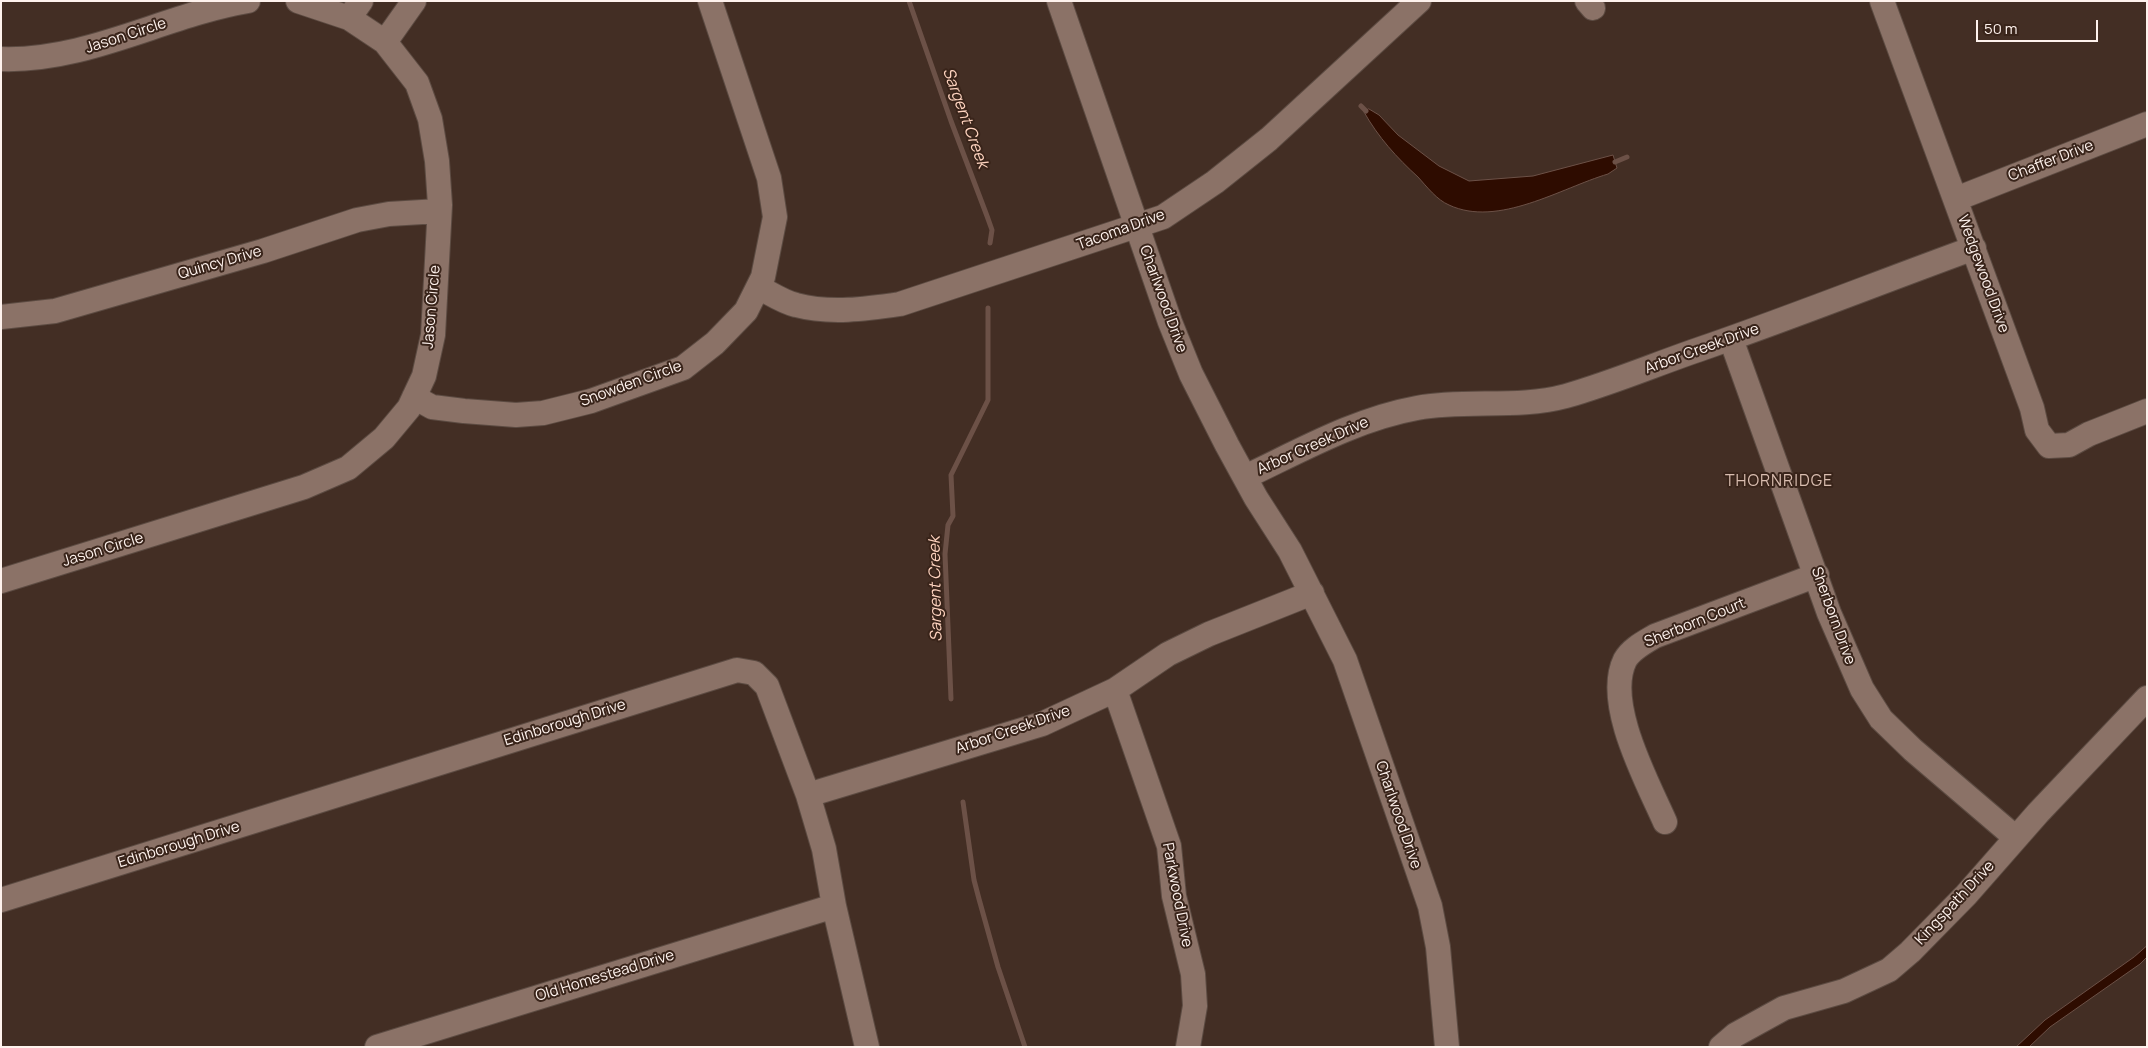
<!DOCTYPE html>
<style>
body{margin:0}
#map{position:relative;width:2148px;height:1048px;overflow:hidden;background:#432e24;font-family:Manrope,sans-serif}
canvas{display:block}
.frame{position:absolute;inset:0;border:2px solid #fef2ed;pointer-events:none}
.scale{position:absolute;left:1976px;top:20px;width:122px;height:22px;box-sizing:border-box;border:2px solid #fef2ed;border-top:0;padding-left:6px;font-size:15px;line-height:18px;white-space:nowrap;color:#fef2ed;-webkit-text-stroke:4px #39241a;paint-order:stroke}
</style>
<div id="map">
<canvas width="2148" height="1048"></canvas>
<div class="frame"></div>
<div class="scale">50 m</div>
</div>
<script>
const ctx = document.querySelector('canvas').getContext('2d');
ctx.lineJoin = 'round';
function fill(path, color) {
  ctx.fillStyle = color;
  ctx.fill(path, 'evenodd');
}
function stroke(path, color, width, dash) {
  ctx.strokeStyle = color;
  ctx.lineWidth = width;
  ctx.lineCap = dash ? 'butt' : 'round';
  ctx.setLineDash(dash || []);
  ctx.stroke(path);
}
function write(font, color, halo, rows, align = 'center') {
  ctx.font = font + ' Manrope,sans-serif';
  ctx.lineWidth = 4;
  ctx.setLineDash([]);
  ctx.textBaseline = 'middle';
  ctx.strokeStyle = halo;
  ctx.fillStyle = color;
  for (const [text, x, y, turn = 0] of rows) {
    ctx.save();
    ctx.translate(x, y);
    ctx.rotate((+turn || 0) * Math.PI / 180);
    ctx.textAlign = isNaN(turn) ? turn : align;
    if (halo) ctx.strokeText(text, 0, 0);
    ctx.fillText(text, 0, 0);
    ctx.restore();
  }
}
const water = new Path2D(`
 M1369 109 1379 115 1398 135 1439 166 1469 181 1533 176 1613 155 1617 168 1608 174C1561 188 1498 228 1449 205 1437 200 1427 187 1418 177 1397 158 1378 137 1364 112Z
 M2147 946V957L2140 964 2050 1027 2029 1047H2016L2045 1020 2134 957Z`);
fill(water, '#2e0c00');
stroke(water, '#6c5147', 1);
stroke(new Path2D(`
 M909 1 951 121 987 216 992 230 990 243
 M1361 106 1366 111
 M1615 162 1627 157
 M951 699 945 554 948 525 953 516 951 475 988 400V308
 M963 802 974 880 979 899 998 967 1025 1047`), '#6c5147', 5);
const minor = new Path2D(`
 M1059 1 1170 322 1191 374 1227 445 1256 498 1290 551 1345 660 1430 906 1438 947 1447 1047
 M1587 1 1593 8
 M1882 1 2032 408 2037 430 2049 446 2069 445 2089 434 2147 411
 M349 18 361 1
 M385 42 414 1
 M1 59C87 62 165 15 248 1
 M1956 199 2147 124
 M758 287C770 293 783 302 796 305 830 314 866 309 900 304L1163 217 1215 182 1269 139 1419 1
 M1 317 55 311 263 251 357 220 389 214 439 211
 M1731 339 1829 613 1862 689 1881 719 1913 750 2016 838
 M414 397 432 407 464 411 516 415 543 413 591 401 683 368 715 343 746 311 763 277 775 217 769 178 710 1
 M1245 477C1300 451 1356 419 1417 408 1466 399 1518 409 1566 396 1615 382 1661 362 1709 346 1798 315 1886 280 1974 248
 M1 581 304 487 348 468 384 438 409 408 424 376 433 335 440 205 437 161 430 119 417 83 385 42 349 18 298 1
 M1115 690 1169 846 1174 896 1193 974 1195 1006 1188 1047
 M808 795 1042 724 1115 690 1168 654 1209 634 1312 593
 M1665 822C1647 781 1604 703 1625 660 1631 649 1645 642 1655 636L1817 575
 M1 900 737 670 754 673 767 686 808 795 824 849 834 906 867 1047
 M377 1047 834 906
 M1721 1047 1735 1035 1784 1008 1844 991 1889 970 1910 952 1966 895 2038 813 2147 698`);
stroke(minor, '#5c4b42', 26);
stroke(minor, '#8b7267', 24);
write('15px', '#fef2ed', '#39241a', [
 ["Jason Circle",126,36,-18],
 ["Chaffer Drive",2051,161,-21],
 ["Tacoma Drive",1121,230,-20],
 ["Quincy Drive",220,263,-16],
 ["Wedgewood Drive",1983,274,70],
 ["Charlwood Drive",1163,299,70],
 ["Jason Circle",432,307,-85],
 ["Arbor Creek Drive",1702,349,-20],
 ["Snowden Circle",631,384,-20],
 ["Arbor Creek Drive",1313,446,-24],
 ["Jason Circle",103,550,-17],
 ["Sherborn Drive",1833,616,70],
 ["Sherborn Court",1695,623,-22],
 ["Edinborough Drive",565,723,-17],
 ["Arbor Creek Drive",1013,730,-19],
 ["Charlwood Drive",1398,815,71],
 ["Edinborough Drive",179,845,-17],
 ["Parkwood Drive",1177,895,79],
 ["Kingspath Drive",1955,903,-47],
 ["Old Homestead Drive",605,976,-17]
]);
write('italic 16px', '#fed3bf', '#39241a', [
 ["Sargent Creek",965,118,70],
 ["Sargent Creek",936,589,-91]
]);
ctx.letterSpacing = '1px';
write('16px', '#d9bdb0', '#39241a', [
 ["THORNRIDGE",1779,482]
]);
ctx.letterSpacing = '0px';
</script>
